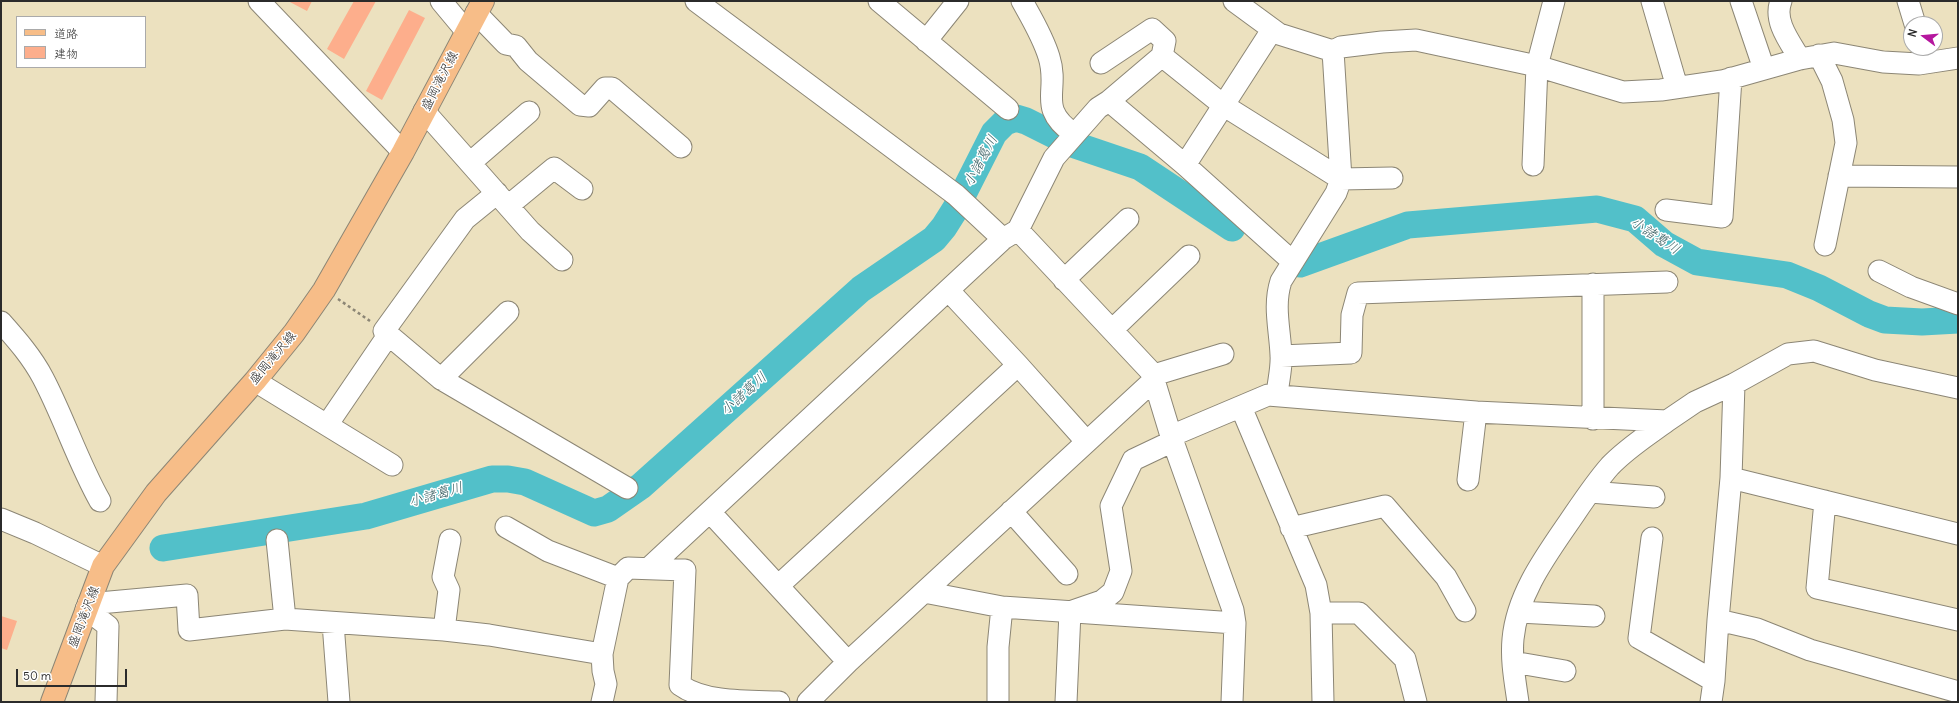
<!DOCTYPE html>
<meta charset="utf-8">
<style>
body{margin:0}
#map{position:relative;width:1959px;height:703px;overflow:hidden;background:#ece1bf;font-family:Delius,"Klee One",sans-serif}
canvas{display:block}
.frame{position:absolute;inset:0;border:2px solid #2b2b2b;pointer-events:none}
.legend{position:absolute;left:16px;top:16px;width:130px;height:52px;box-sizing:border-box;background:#fff;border:1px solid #aaa;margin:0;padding:5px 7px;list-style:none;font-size:12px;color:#2b2b2b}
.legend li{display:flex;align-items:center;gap:8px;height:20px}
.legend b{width:20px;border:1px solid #aaa}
.north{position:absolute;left:1903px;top:16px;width:40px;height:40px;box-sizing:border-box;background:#fff;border:1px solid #aaa;border-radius:50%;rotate:286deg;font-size:11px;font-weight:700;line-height:16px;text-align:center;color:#2b2b2b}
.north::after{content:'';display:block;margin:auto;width:14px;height:18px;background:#b5179e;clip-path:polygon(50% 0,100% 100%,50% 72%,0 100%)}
.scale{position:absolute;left:16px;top:669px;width:111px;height:18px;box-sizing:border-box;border:2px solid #2b2b2b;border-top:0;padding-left:5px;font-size:12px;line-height:14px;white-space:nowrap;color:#2b2b2b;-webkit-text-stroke:3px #fff;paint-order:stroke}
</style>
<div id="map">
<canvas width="1959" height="703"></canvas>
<div class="frame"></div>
<ul class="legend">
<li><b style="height:5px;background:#f7bd88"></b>道路</li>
<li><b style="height:11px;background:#fdae8c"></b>建物</li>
</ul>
<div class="north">N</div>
<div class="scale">50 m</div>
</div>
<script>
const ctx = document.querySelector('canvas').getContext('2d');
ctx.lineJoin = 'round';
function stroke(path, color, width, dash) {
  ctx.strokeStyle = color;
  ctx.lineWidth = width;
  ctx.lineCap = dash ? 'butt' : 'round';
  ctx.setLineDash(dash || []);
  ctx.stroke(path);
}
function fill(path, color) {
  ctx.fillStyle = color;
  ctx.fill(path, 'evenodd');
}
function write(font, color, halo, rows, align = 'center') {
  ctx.font = font + ' Delius,"Klee One",sans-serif';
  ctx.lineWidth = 3;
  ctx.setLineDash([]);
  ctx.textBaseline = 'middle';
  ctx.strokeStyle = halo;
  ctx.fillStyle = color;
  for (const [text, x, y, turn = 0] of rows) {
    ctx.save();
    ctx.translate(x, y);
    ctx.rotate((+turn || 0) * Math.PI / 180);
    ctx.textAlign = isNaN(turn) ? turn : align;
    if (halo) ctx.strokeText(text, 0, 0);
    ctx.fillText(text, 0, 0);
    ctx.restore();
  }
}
stroke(new Path2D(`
 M1300 264 1408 225 1597 209 1635 219 1664 244 1697 262 1787 275 1819 288 1869 314 1885 320 1922 322 1958 320
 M163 548 366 516 492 479H508L525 482 594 513 608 509 641 486 861 289 934 239 944 227 956 208 994 133 1005 122 1016 118 1026 121 1072 144 1140 167 1232 228`), '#52c0c9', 27);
fill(new Path2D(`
 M288 1H312L307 11Z
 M354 1H376L344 59 327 49Z
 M409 10 425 18 382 100 366 91Z
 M1 616 17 621 7 650 1 648Z`), '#fdae8c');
const minor = new Path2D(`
 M259 1 403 152
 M441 1 466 31
 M696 1 956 195 1003 239
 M879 1 1008 109
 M1022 1C1032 19 1043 37 1049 57 1060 92 1036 107 1074 134
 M1234 1 1279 34 1333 51 1341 47 1382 42 1416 40 1537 66 1623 92 1661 90 1722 81 1800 59 1834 53 1883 62 1919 64 1958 58
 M1652 1 1677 87
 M1741 1 1764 69
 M1781 1C1773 21 1790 42 1800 59
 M1908 1 1915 24
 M476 13 506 44 516 46 528 61 580 105 589 106 605 88H612L681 147
 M926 41 958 1
 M1819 55 1832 81 1843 120 1846 143 1825 245
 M1101 63 1152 29 1165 41 1162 56 1223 105 1341 179 1392 178
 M1109 101 1162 56
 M424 111 530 231 562 260
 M470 163 529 112
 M1185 165 1293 262
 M1533 165 1537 66 1554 1
 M1839 176 1958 177
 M497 193 465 219 384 331 441 379 627 488
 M508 206 554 168 582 189
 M1666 210 1722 217 1731 78
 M1018 230 1054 158 1098 108 1109 101 1185 165 1272 30
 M1879 271 1911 287 1958 304
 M1064 280 1128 219
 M1593 284V419
 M949 291 1018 365 1086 441
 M1 322C17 340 32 357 43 378 64 418 78 462 100 501
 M1112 330 1189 256
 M1281 356 1351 353 1352 315 1358 293 1667 282
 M1154 375 1223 354
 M441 379 508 312
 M255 381 392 465
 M1277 395C1278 382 1282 368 1281 355 1280 329 1273 306 1281 281L1336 193 1341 179 1333 51
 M1241 407 1316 585 1321 613H1359L1405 659 1416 702
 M327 425 389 334
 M1171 436 1233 610 1235 623 1232 702
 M1731 478 1958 534
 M1468 480 1476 412
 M1590 492 1654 497
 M1825 501 1817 588 1958 620
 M1011 511 1067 574
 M710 512 848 662
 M1 519 35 533 103 566
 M506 527 548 551 618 578
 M1291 528 1385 506 1446 577 1465 611
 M1652 538 1639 638 1714 681
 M277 540 285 619
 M649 568 1003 239 1018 230 1154 375V380L1171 436 1268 395 1476 412 1667 421 1695 402 1734 384 1788 354 1814 351 1875 370 1958 388
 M778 586 1018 365
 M924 592 1002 607 1235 623
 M88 604 187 595 189 630 285 619 444 630 489 635 602 654
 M86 609 108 626 106 702
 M1519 612 1594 616
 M1321 613 1323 702
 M1718 620 1757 629 1810 650 1958 692
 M333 623 339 702
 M444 630 449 590 443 577 450 540
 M1513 662 1565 671
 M602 702 606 684 603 671 602 654 618 578 628 568 685 570 680 685C705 703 748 701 779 702
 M808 702 848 662 1154 380
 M998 702V647L1002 607
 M1066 702 1070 612 1102 601 1113 592 1121 571 1111 506 1133 460 1173 441
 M1518 702C1515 681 1511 660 1513 639 1517 595 1545 557 1569 522 1582 503 1595 483 1610 466 1627 448 1648 435 1667 421
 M1711 702 1714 681 1718 620 1731 478 1734 384`);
const major = new Path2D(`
 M52 702 103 566 156 493 255 381 294 333 324 290 403 152 483 1`);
stroke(minor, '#8c8675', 23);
stroke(major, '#8c8675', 24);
stroke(new Path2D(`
 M338 299 370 321`), '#8c8675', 2.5, [3, 3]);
stroke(minor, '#fff', 21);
stroke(major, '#f7bd88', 22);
write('13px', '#2b2b2b', '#fff', [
 ["盛岡滝沢線",440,81,-63],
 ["盛岡滝沢線",273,358,-50],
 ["盛岡滝沢線",84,617,-69]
]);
write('italic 14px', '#395f62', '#fff', [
 ["小諸葛川",981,161,-62],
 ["小諸葛川",1655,236,33],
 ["小諸葛川",744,394,-42],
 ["小諸葛川",436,495,-16]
]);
</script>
